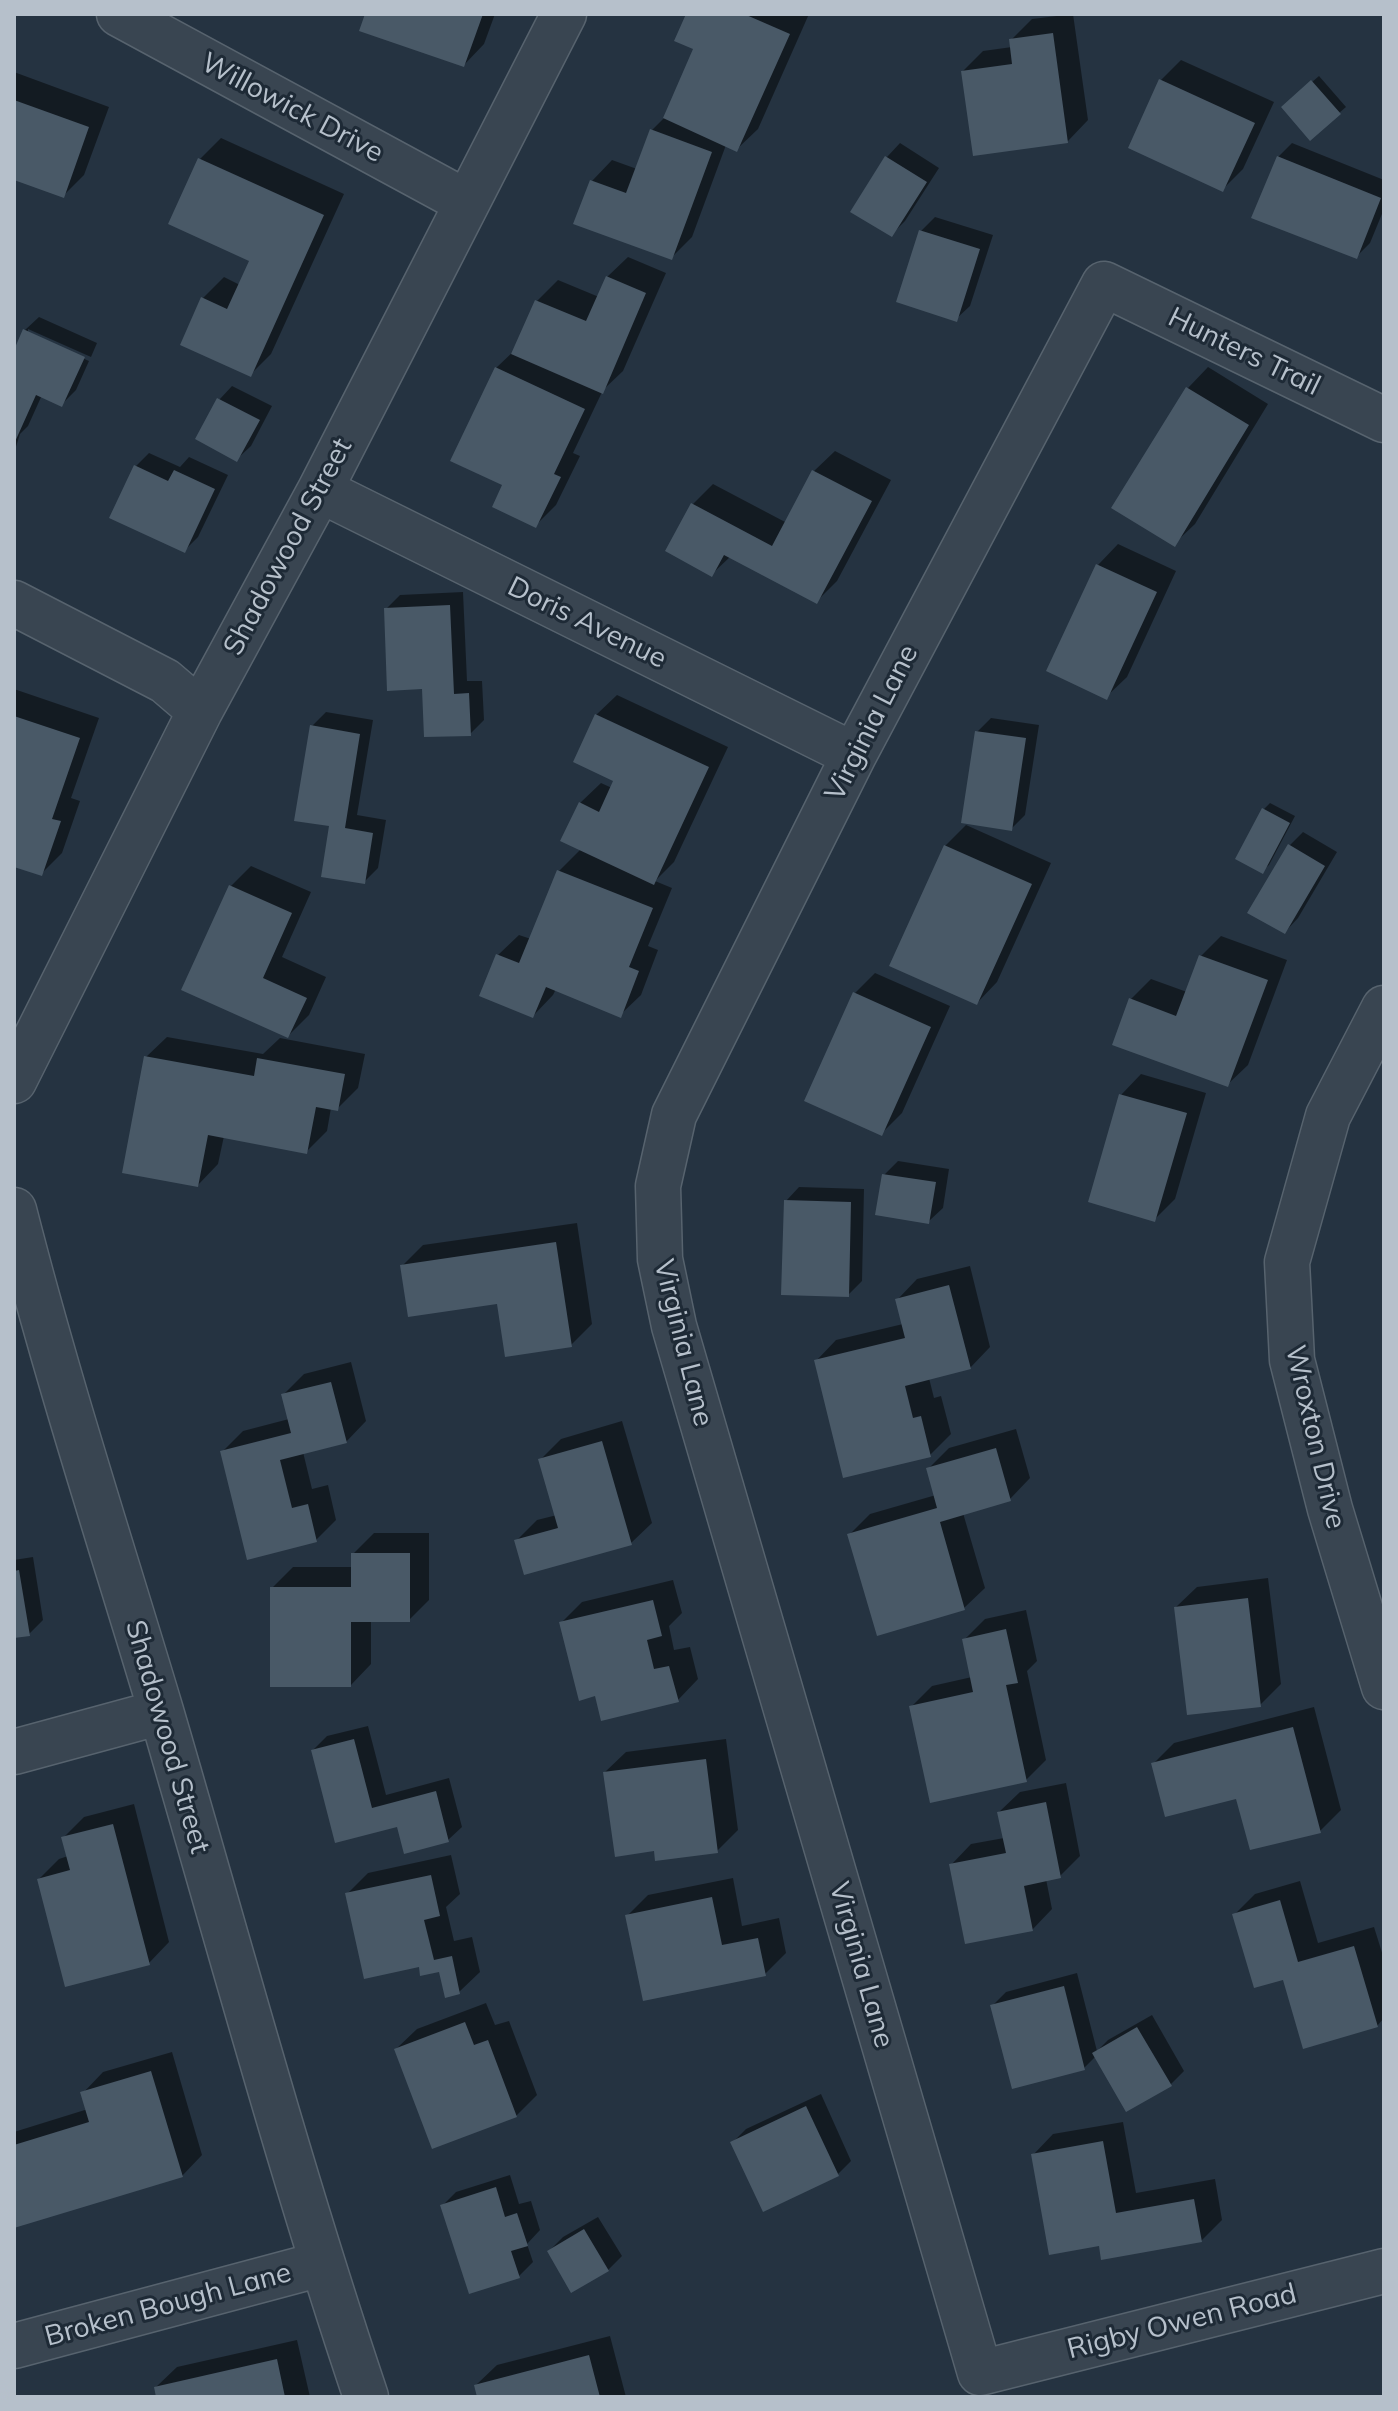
<!DOCTYPE html>
<style>
body{margin:0}
#map{position:relative;width:1398px;height:2411px;overflow:hidden;background:#253341;font-family:Mulish,sans-serif}
canvas{display:block}
.frame{position:absolute;inset:0;border:16px solid #b6c0cb;pointer-events:none}
</style>
<div id="map">
<canvas width="1398" height="2411"></canvas>
<div class="frame"></div>
</div>
<script>
const ctx = document.querySelector('canvas').getContext('2d');
ctx.lineJoin = 'round';
function fill(path, color) {
  ctx.fillStyle = color;
  ctx.fill(path, 'evenodd');
}
function stroke(path, color, width, dash) {
  ctx.strokeStyle = color;
  ctx.lineWidth = width;
  ctx.lineCap = dash ? 'butt' : 'round';
  ctx.setLineDash(dash || []);
  ctx.stroke(path);
}
function write(font, color, halo, rows, align = 'center') {
  ctx.font = font + ' Mulish,sans-serif';
  ctx.lineWidth = 6;
  ctx.setLineDash([]);
  ctx.textBaseline = 'middle';
  ctx.strokeStyle = halo;
  ctx.fillStyle = color;
  for (const [text, x, y, turn = 0] of rows) {
    ctx.save();
    ctx.translate(x, y);
    ctx.rotate((+turn || 0) * Math.PI / 180);
    ctx.textAlign = isNaN(turn) ? turn : align;
    if (halo) ctx.strokeText(text, 0, 0);
    ctx.fillText(text, 0, 0);
    ctx.restore();
  }
}
fill(new Path2D(`
 M367 14H495L484 44 464 65Z
 M688 14H809L758 129 737 149 726 145 692 237 671 258 592 181 612 160 637 169 652 130 666 116 696 48Z
 M1073 14 1088 120 1068 141 963 71 983 51 1012 47 1011 40 1032 19Z
 M1181 60 1274 102 1243 169 1223 189 1161 80Z
 M14 72 109 107 84 175 63 196 14 178Z
 M1319 76 1346 107 1339 113 1290 101Z
 M221 138 344 194 271 354 250 375 182 344 203 298 224 277 240 285 251 260 200 159Z
 M900 143 939 168 905 221 891 235 887 157Z
 M1292 143 1384 180V209L1370 243 1356 257 1278 157Z
 M935 217 993 235 970 306 956 319 921 231Z
 M628 257 666 273 623 371 603 390 573 453 580 456 556 505 536 525 504 484 496 368 517 348 537 301 558 280 599 297 607 277Z
 M39 317 97 343 91 357 28 329V334L89 361 76 390 62 404 42 395 28 426 20 434 14 453V355L25 330Z
 M1208 367 1268 404 1195 524 1174 544 1114 508 1188 388Z
 M232 386 272 406 251 446 237 459 219 400Z
 M835 451 891 480 837 581 817 601 731 556 712 574 692 505 713 484 787 523 814 471Z
 M149 453 180 467 189 457 228 475 198 537 184 551 135 467Z
 M1118 544 1176 571 1127 677 1106 697 1048 670 1098 565Z
 M463 592 467 681H482L484 720 470 734 423 687 386 609 400 595Z
 M14 689 99 718 71 798 80 801 62 853 41 874 14 864Z
 M617 695 728 747 674 862 655 881 672 888 648 946 658 950 641 995 620 1015 556 989 553 995 533 1016 498 955 519 935 531 939 559 871 581 849 580 803 601 783 612 788 616 780 596 715Z
 M326 712 373 720 357 815 386 820 378 868 364 882 331 825 312 726Z
 M991 718 1039 725 1025 815 1011 829 977 732Z
 M1270 803 1295 816 1269 865 1262 871 1264 809Z
 M966 825 1051 863 997 982 977 1003 945 846Z
 M1303 832 1337 852 1298 918 1285 932 1290 845Z
 M251 866 311 892 282 957 326 977 309 1015 288 1036 184 989 231 886Z
 M1221 936 1287 960 1248 1065 1227 1085 1131 999 1151 979 1187 992 1200 957Z
 M875 973 950 1006 902 1113 882 1133 855 993Z
 M167 1037 263 1054 280 1038 365 1054 358 1088 337 1109 331 1108 327 1131 306 1152 224 1136 218 1164 198 1185 146 1057Z
 M1141 1074 1206 1093 1175 1199 1155 1219 1121 1095Z
 M898 1161 949 1169 943 1208 929 1221 884 1175Z
 M799 1187 864 1189 862 1281 848 1295 786 1201Z
 M577 1223 592 1324 571 1345 499 1302 402 1266 423 1245Z
 M970 1266 990 1347 970 1368 929 1378 934 1398 941 1396 951 1434 930 1455 816 1361 836 1340 903 1324 897 1300 917 1279Z
 M351 1362 366 1421 346 1442 303 1452 312 1489 328 1485 336 1520 316 1540 222 1452 243 1431 289 1419 283 1395 304 1374Z
 M622 1421 652 1523 631 1543 516 1541 537 1520 557 1515 541 1459 561 1439Z
 M1016 1429 1030 1478 1010 1499 963 1513 985 1588 964 1608 849 1535 870 1514 936 1495 928 1469 949 1448Z
 M374 1533H429V1600L409 1620H371V1664L351 1685 272 1588 293 1567H353V1554Z
 M33 1557 43 1620 29 1634 14 1636V1560Z
 M1268 1578 1281 1684 1260 1705 1176 1607 1197 1587Z
 M673 1580 682 1613 669 1626 674 1650 690 1647 698 1679 678 1700 596 1694 561 1623 582 1602Z
 M1026 1610 1037 1661 1027 1671 1046 1760 1026 1780 911 1707 932 1686 972 1677 964 1640 985 1619Z
 M1314 1707 1341 1810 1320 1831 1153 1764 1174 1743Z
 M368 1726 386 1795 449 1778 462 1827 448 1840 398 1825 337 1840 313 1750 327 1736Z
 M726 1739 738 1830 717 1851 656 1849 605 1772 626 1752Z
 M1066 1783 1080 1856 1060 1876 1046 1879 1052 1909 1032 1930 951 1865 971 1844 1004 1838 999 1812 1020 1792Z
 M134 1804 169 1942 149 1963 39 1879 59 1859 68 1856 63 1838 84 1817Z
 M451 1855 460 1894 446 1907 454 1941 472 1937 480 1972 459 1992 441 1970 347 1894 368 1873Z
 M733 1878 742 1926 779 1918 786 1953 765 1974 627 1916 648 1895Z
 M1300 1881 1318 1943 1374 1927 1384 1959V2018L1377 2026 1284 1977 1234 1915 1255 1894Z
 M1077 1973 1097 2051 1108 2040 1152 2015 1184 2071 1170 2085 1096 2056 1084 2068 992 2006 1006 1992Z
 M486 2003 495 2025 509 2021 537 2095 516 2116 396 2049 417 2029Z
 M172 2052 202 2155 182 2176 14 2226V2132L88 2109 83 2093 103 2072Z
 M821 2094 851 2161 838 2174 732 2143 746 2129Z
 M1123 2122 1136 2193 1215 2179 1222 2220 1201 2241 1101 2244 1033 2155 1053 2134Z
 M510 2175 519 2204 531 2201 540 2230 527 2244 533 2262 519 2276 442 2206 456 2192Z
 M598 2217 622 2256 608 2270 549 2251 563 2237Z
 M610 2336 626 2397H480L476 2385 497 2365Z
 M297 2340 310 2397H158L156 2387 177 2367Z`), '#0007');
fill(new Path2D(`
 M365 14H483L464 67 359 31Z
 M686 14H744L790 34 737 152 663 118 693 49 674 41Z
 M1053 33 1068 143 973 156 961 71 1012 64 1009 39Z
 M1159 79 1255 123 1223 192 1128 148Z
 M1311 80 1341 114 1310 141 1281 107Z
 M14 100 89 127 64 198 14 180Z
 M650 129 712 152 672 260 573 224 590 180 626 193Z
 M885 156 927 182 892 237 850 212Z
 M1277 156 1381 198 1357 259 1251 218Z
 M198 158 324 215 251 377 180 345 201 297 227 309 249 261 168 224Z
 M919 230 980 249 957 322 896 302Z
 M606 276 646 293 603 394 511 354 535 300 586 321Z
 M23 329 85 357 62 407 36 395 14 444V350Z
 M495 367 585 409 554 474 561 477 536 528 492 507 502 485 450 461Z
 M1186 387 1249 425 1175 547 1111 508Z
 M217 398 260 420 237 462 195 439Z
 M134 465 168 481 174 470 215 489 185 553 109 518Z
 M812 470 872 501 817 604 724 555 712 577 665 551 691 503 772 546Z
 M1096 564 1157 592 1107 700 1046 671Z
 M450 605 454 694 469 693 471 736 424 737 422 689 387 691 384 608Z
 M595 714 709 767 654 885 560 841 579 802 599 812 613 781 573 762Z
 M14 716 80 738 52 819 61 821 42 876 14 867Z
 M310 725 360 734 345 828 373 833 365 884 321 877 329 826 294 821Z
 M975 731 1026 738 1012 831 961 823Z
 M1262 808 1290 823 1263 874 1235 859Z
 M1288 844 1325 866 1285 934 1247 913Z
 M944 845 1032 884 977 1005 889 966Z
 M557 870 653 908 629 967 639 971 621 1018 546 987 533 1018 479 996 496 954 519 963Z
 M229 885 292 913 263 978 307 998 288 1038 181 990Z
 M1199 955 1268 980 1228 1087 1112 1045 1129 998 1176 1016Z
 M853 992 931 1027 882 1136 804 1101Z
 M144 1056 254 1076 257 1058 345 1074 338 1111 316 1107 307 1154 208 1135 198 1187 122 1173Z
 M1119 1094 1187 1113 1155 1222 1088 1202Z
 M882 1174 936 1182 929 1224 875 1215Z
 M784 1200 851 1202 849 1297 781 1295Z
 M556 1242 572 1347 505 1357 497 1304 408 1317 400 1265Z
 M949 1285 971 1369 905 1386 913 1418 921 1416 931 1457 843 1478 814 1360 905 1338 895 1299Z
 M331 1382 347 1443 280 1460 292 1508 308 1504 317 1542 247 1560 220 1451 291 1433 281 1394Z
 M602 1441 632 1545 524 1575 514 1540 558 1528 538 1459Z
 M996 1448 1011 1501 940 1522 965 1610 877 1636 847 1534 937 1508 926 1468Z
 M351 1553H410V1622H351V1687H270V1587H351Z
 M19 1570 30 1636 14 1638V1571Z
 M1248 1598 1261 1707 1187 1715 1174 1607Z
 M653 1600 662 1636 647 1640 654 1669 669 1666 679 1702 601 1721 595 1696 579 1701 559 1622Z
 M1006 1629 1018 1683 1006 1685 1027 1782 930 1803 909 1706 973 1692 962 1639Z
 M1293 1727 1321 1833 1250 1850 1236 1799 1165 1817 1151 1763Z
 M354 1739 372 1808 436 1791 449 1842 404 1854 397 1827 335 1843 311 1750Z
 M706 1759 718 1853 655 1861 654 1851 615 1857 603 1772Z
 M1046 1802 1061 1878 1024 1886 1033 1931 965 1944 949 1864 1006 1853 997 1812Z
 M113 1824 150 1965 65 1987 37 1879 70 1870 61 1837Z
 M431 1875 440 1916 424 1920 434 1960 452 1956 460 1994 445 1998 439 1972 420 1976 419 1967 364 1979 345 1893Z
 M712 1897 722 1945 758 1938 766 1976 643 2001 625 1915Z
 M1280 1900 1298 1962 1354 1946 1378 2027 1303 2049 1283 1980 1254 1988 1232 1914Z
 M1064 1986 1085 2070 1012 2089 990 2005Z
 M465 2022 474 2045 488 2040 517 2117 432 2149 394 2049Z
 M1137 2027 1172 2086 1126 2112 1092 2053Z
 M151 2071 183 2177 14 2228V2145L89 2122 80 2092Z
 M806 2106 839 2176 763 2212 730 2142Z
 M1103 2141 1116 2213 1194 2199 1202 2242 1101 2260 1099 2246 1049 2255 1031 2154Z
 M496 2187 505 2217 517 2213 528 2246 511 2251 520 2278 469 2294 440 2205Z
 M584 2229 609 2271 571 2293 547 2251Z
 M589 2355 600 2397H477L474 2385Z
 M277 2359 285 2397H156L154 2387Z`), '#495967');
const minor = new Path2D(`
 M119 14 466 202
 M1384 420 1104 284 854 755 674 1115 658 1186 660 1259 674 1326 980 2373 1384 2271
 M320 490 854 755
 M14 603 165 681 200 711
 M1384 1008 1328 1116 1287 1262 1292 1360 1330 1509 1384 1687
 M14 1081 200 711 320 490 564 14
 M14 1210C57 1379 111 1544 161 1711 228 1940 290 2171 366 2397
 M14 1752 161 1712
 M14 2346 321 2264`);
stroke(minor, '#57636e', 47);
stroke(minor, '#394551', 44);
write('28px', '#b6c0cb', '#1e2a36', [
 ["Willowick Drive",292,108,28],
 ["Hunters Trail",1244,352,26],
 ["Shadowood Street",288,547,-62],
 ["Doris Avenue",587,623,26],
 ["Virginia Lane",872,723,-63],
 ["Virginia Lane",683,1343,76],
 ["Wroxton Drive",1315,1437,77],
 ["Shadowood Street",167,1737,74],
 ["Virginia Lane",861,1965,74],
 ["Broken Bough Lane",168,2305,-15],
 ["Rigby Owen Road",1182,2322,-14]
]);
</script>
